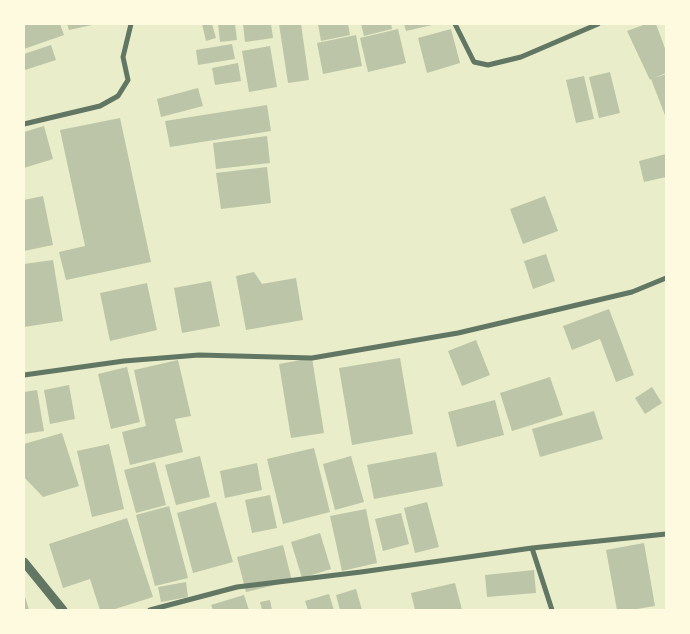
<!DOCTYPE html>
<style>
body{margin:0}
#map{position:relative;width:690px;height:634px;overflow:hidden;background:#e9edc9;font-family:Figtree,sans-serif}
canvas{display:block}
.frame{position:absolute;inset:0;border:25px solid #fefae0;pointer-events:none}
</style>
<div id="map">
<canvas width="690" height="634"></canvas>
<div class="frame"></div>
</div>
<script>
const ctx = document.querySelector('canvas').getContext('2d');
ctx.lineJoin = 'round';
function fill(path, color) {
  ctx.fillStyle = color;
  ctx.fill(path, 'evenodd');
}
function stroke(path, color, width, dash) {
  ctx.strokeStyle = color;
  ctx.lineWidth = width;
  ctx.lineCap = dash ? 'butt' : 'round';
  ctx.setLineDash(dash || []);
  ctx.stroke(path);
}
fill(new Path2D(`
 M24 24H60L64 35 24 49Z
 M67 24H91L92 25 69 30Z
 M202 24H212L216 38 206 41Z
 M218 24H235L237 40 220 42Z
 M243 24H271L273 38 245 42Z
 M279 24H301L309 80 288 83Z
 M318 24H348L350 35 321 41Z
 M361 24H391L392 29 364 36Z
 M404 24H432V25L406 31Z
 M646 24H656L666 51V73L654 78 666 74V118L651 79 650 80 627 31Z
 M398 29 406 63 368 72 360 38Z
 M451 29 460 63 427 73 418 38Z
 M356 35 362 66 323 74 317 43Z
 M232 44 235 59 198 65 196 50Z
 M51 45 56 60 25 70 24 64V54Z
 M270 46 277 87 249 92 242 51Z
 M238 63 241 81 215 85 212 68Z
 M610 72 620 113 599 118 589 77Z
 M584 76 594 119 576 123 566 80Z
 M198 88 203 106 161 117 157 99Z
 M267 105 271 131 170 147 165 121Z
 M120 118 151 262 66 280 59 252 85 246 60 130Z
 M44 126 53 159 24 168V132Z
 M267 136 270 163 216 169 213 143Z
 M666 154V177L644 182 639 161Z
 M267 167 271 203 221 209 216 173Z
 M43 196 53 245 24 251V200Z
 M545 196 558 231 523 244 510 209Z
 M546 254 555 281 533 289 524 261Z
 M53 260 63 321 24 327V264Z
 M254 272 262 284 296 278 303 320 246 330 236 276Z
 M211 281 220 326 182 333 174 288Z
 M147 283 157 330 110 341 100 293Z
 M609 309 634 375 616 382 600 339 572 350 563 326Z
 M476 340 490 375 462 386 448 351Z
 M312 358 324 433 291 438 279 364Z
 M400 358 413 434 352 445 339 368Z
 M178 360 191 416 175 419 183 452 130 465 122 432 146 426 134 370Z
 M127 367 140 422 111 429 98 374Z
 M550 377 563 415 512 431 500 393Z
 M69 385 75 419 50 424 44 390Z
 M652 387 662 403 645 414 635 398Z
 M37 390 44 431 24 434V392Z
 M495 400 504 435 457 447 448 412Z
 M594 411 603 439 540 457 532 429Z
 M62 433 79 486 43 497 24 477V444Z
 M109 444 124 509 92 517 77 451Z
 M314 448 330 512 283 524 267 459Z
 M436 452 443 486 374 499 367 465Z
 M200 456 210 497 176 505 165 465Z
 M351 456 364 502 335 510 323 464Z
 M155 462 166 505 136 513 124 470Z
 M257 463 262 490 225 498 220 471Z
 M270 495 277 528 252 533 245 500Z
 M216 502 233 562 193 573 177 513Z
 M427 502 439 547 415 553 404 508Z
 M169 506 188 578 155 586 136 515Z
 M366 509 377 563 342 571 330 516Z
 M401 513 409 544 383 551 375 519Z
 M127 518 153 597 112 610H100L90 579 63 588 49 544Z
 M320 533 331 569 302 578 291 542Z
 M644 543 655 606 631 610H617L606 550Z
 M283 545 292 581 246 592 237 557Z
 M534 570 536 593 487 597 485 575Z
 M186 582 188 597 161 602 158 587Z
 M455 583 462 610H415L411 593Z
 M356 589 362 610H340L336 595Z
 M24 593 29 610H24Z
 M329 594 334 610H308L305 601Z
 M244 595 249 610H213L211 605Z
 M270 600 272 610H262L260 602Z`), '#bcc5a7');
stroke(new Path2D(`
 M455 24 474 62 488 65 521 57 598 24
 M24 124 100 106 118 96 128 80 123 57 131 24
 M24 375 124 361 199 355 312 358 458 333 632 292 666 278
 M532 548 552 610
 M150 610 237 587 361 572 532 548 666 534`), '#617663', 5);
stroke(new Path2D(`
 M24 562 63 610`), '#617663', 9);
</script>
